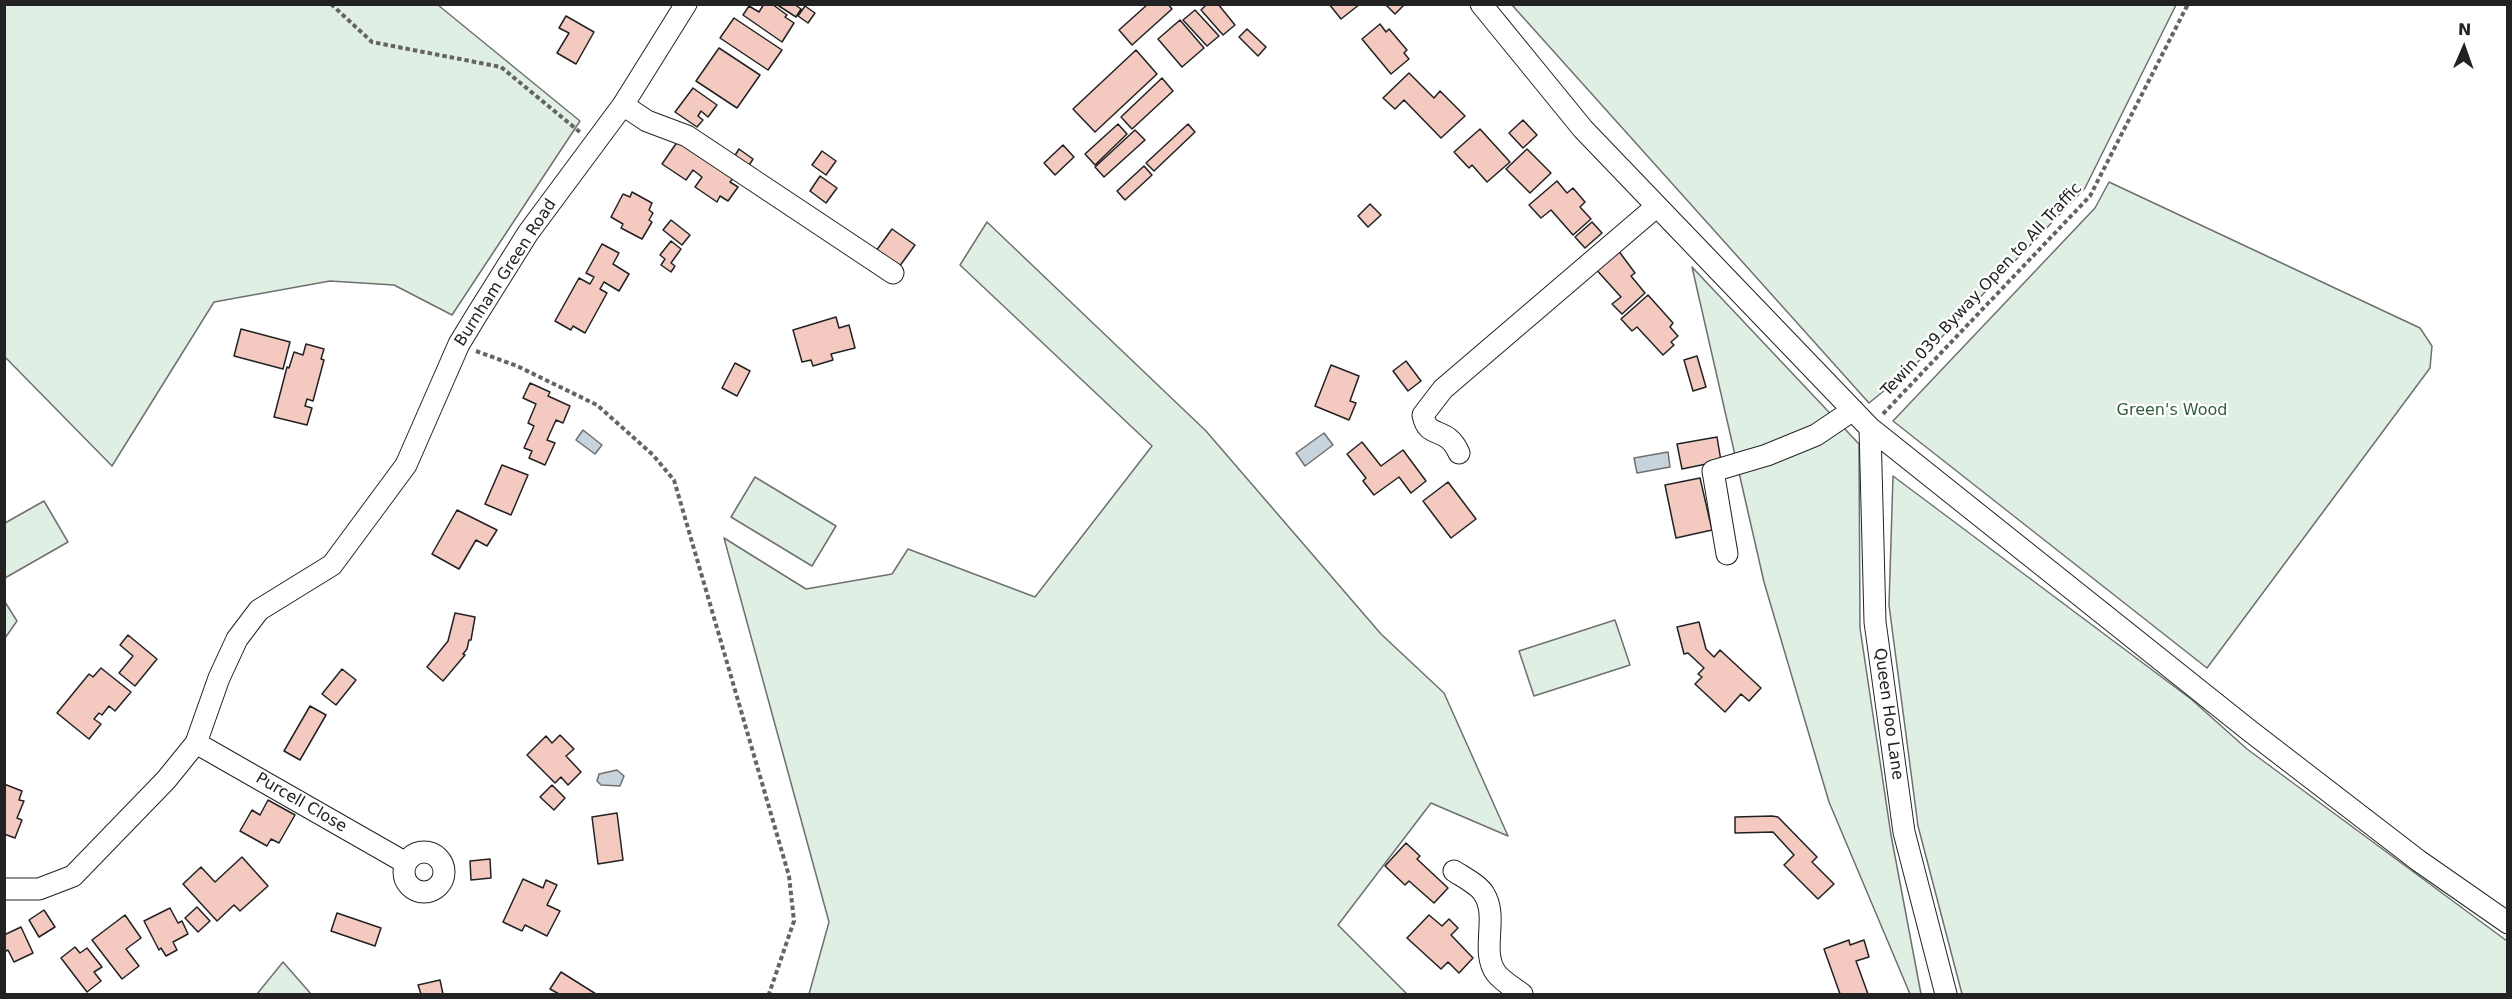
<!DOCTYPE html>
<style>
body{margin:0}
#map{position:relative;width:2512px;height:999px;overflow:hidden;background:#fff;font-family:"DejaVu Sans",sans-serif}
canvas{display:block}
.frame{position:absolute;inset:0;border:6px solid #222;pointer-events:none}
.north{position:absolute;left:2434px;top:18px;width:60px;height:60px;-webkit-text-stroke:4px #fff;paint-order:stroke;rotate:2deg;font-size:16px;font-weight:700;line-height:24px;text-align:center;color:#222}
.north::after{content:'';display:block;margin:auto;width:21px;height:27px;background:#222;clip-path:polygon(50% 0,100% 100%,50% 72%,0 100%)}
</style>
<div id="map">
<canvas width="2512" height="999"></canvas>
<div class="frame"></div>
<div class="north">N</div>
</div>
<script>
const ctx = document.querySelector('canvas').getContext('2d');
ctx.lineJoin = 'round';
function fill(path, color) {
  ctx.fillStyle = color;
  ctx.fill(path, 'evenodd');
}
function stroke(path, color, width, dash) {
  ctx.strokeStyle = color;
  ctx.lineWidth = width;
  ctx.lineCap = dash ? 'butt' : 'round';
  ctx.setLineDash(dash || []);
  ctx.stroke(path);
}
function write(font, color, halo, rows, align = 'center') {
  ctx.font = font + ' "DejaVu Sans",sans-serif';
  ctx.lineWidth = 4.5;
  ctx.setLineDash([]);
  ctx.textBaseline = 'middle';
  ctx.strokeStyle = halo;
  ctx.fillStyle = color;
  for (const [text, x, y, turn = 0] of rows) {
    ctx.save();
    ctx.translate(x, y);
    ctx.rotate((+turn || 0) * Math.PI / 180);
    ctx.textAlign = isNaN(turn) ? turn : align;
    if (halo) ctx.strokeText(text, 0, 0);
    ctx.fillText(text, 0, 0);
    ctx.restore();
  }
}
const green = new Path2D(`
 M4 5H438L580 121 452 315 394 285 330 281 214 302 112 466 5 357Z
 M1512 5H2176L2085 188 1912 368 1869 403Z
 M2109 182 2420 328 2432 346 2430 368 2207 668 1893 421 2095 208Z
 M987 222 1206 431 1381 634 1444 693 1508 836 1431 803 1338 925 1407 994H809L829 922 724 538 806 589 892 574 908 549 1035 597 1152 446 960 265Z
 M1692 267 1859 444 1860 628 1891 835 1921 994H1910L1829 802 1764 582Z
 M1893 476 2191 699 2247 749 2507 941V994H1962L1918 826 1889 605Z
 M755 477 836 526 812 566 731 517Z
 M44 501 68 542 5 578V523Z
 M5 602 17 621 5 638Z
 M1615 620 1630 665 1534 696 1519 651Z
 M283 962 311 994H257Z`);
fill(green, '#e0efe3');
stroke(green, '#6f6f6f', 1.5);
const water = new Path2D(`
 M583 430 602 445 595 454 576 440Z
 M1324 433 1333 445 1305 466 1296 453Z
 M1668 452 1670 467 1637 473 1634 458Z
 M617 770 624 776 620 786 601 785 597 781 599 774Z`);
fill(water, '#c7d3dd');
stroke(water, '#6f6f6f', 1.5);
const building = new Path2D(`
 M764 4H772L787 15 785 17 794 23 782 42 743 15 749 6 759 12Z
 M776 4H794L801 9 796 17Z
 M1148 4H1168L1172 9 1132 45 1119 30Z
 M1207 4H1218L1235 25 1223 35 1201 10Z
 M1329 4H1360L1341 19Z
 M1385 4H1405L1395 14Z
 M805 6 815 13 808 23 798 16Z
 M1195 10 1219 36 1207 46 1183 20Z
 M566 16 594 32 576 64 557 53 569 33 559 28Z
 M734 18 782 50 768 70 720 38Z
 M1180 20 1204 48 1182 67 1158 39Z
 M1380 24 1386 32 1389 29 1407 50 1404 53 1409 59 1391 74 1362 39Z
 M1247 29 1266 47 1258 56 1239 37Z
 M719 48 760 75 737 108 696 81Z
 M1136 50 1157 74 1095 132 1073 109Z
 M1409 73 1434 98 1440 91 1465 116 1441 138 1404 100 1395 109 1383 98Z
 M1162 78 1173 91 1132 129 1121 117Z
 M693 88 717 105 708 117 701 111 698 116 703 120 697 127 675 112Z
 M1523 120 1537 135 1523 148 1509 133Z
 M1118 124 1127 134 1095 165 1085 154Z
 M1188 124 1195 132 1154 171 1146 163Z
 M1480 129 1510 162 1487 182 1472 165 1469 168 1454 152Z
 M1135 130 1145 140 1104 177 1095 167Z
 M680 138 735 176 730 182 738 187 728 201 720 196 717 202 695 187 702 177 693 170 686 180 662 164Z
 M1063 145 1074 157 1055 175 1044 163Z
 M739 149 753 159 748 167 734 157Z
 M1527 149 1551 173 1530 193 1506 169Z
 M822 151 836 161 826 175 812 165Z
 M1144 166 1152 175 1125 200 1117 191Z
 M820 176 837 188 826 203 810 191Z
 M1557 181 1567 193 1573 188 1585 202 1580 207 1591 219 1573 235 1551 210 1541 218 1529 205Z
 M632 192 652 203 649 210 653 213 649 220 652 222 642 239 621 228 623 224 611 217 623 194 630 197Z
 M1370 204 1381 215 1368 227 1358 216Z
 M671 220 690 235 682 245 663 230Z
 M1592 222 1602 233 1585 248 1575 237Z
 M892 229 915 245 899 267 876 251Z
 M671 241 681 249 671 263 675 266 671 272 661 265 665 259 660 255Z
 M602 244 619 253 613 264 629 274 619 291 604 282 600 289 607 293 585 333 573 326 571 330 555 321 579 278 590 284 594 277 586 273Z
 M1615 246 1635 273 1631 276 1645 293 1622 314 1612 304 1621 297 1593 266Z
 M1648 295 1673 323 1670 327 1678 336 1671 342 1674 345 1663 355 1637 327 1632 331 1621 319Z
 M836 317 839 328 849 325 855 348 831 354 833 360 813 366 811 360 802 362 793 330Z
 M241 329 290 342 283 369 234 356Z
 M306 344 324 349 321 359 324 360 313 401 307 399 305 406 312 408 307 425 274 417 287 367 289 368 294 352 303 355Z
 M1697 356 1706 387 1693 391 1684 360Z
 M1406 361 1421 381 1408 391 1393 371Z
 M735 363 750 371 737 396 722 388Z
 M1331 365 1359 376 1350 401 1356 403 1349 420 1315 406Z
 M530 383 550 392 548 396 570 406 563 423 556 420 547 440 555 443 545 465 529 458 532 451 524 448 534 426 528 423 536 404 523 398Z
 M1717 437 1721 461 1682 469 1677 444Z
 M1362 442 1381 466 1403 450 1426 481 1411 493 1399 477 1374 495 1363 481 1366 478 1347 454Z
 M502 465 528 475 511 515 485 504Z
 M1700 478 1712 530 1676 538 1665 485Z
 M1448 482 1476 519 1451 538 1423 501Z
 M457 510 497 530 487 546 476 540 459 569 432 554Z
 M455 613 475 617 471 640H469L467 649 463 654 465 655 443 681 427 667 448 641Z
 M1699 622 1706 649 1714 657 1720 650 1761 688 1749 701 1741 694 1725 712 1695 684 1702 677 1698 674 1704 668 1688 653 1684 654 1677 627Z
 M128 635 157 659 135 686 119 673 133 656 120 645Z
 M101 668 131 692 115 711 109 706 102 715 99 713 94 719 101 724 89 739 57 713 89 674 93 677Z
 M342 669 356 680 336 705 322 694Z
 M310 706 326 715 300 760 284 751Z
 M560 735 574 749 566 756 581 772 568 785 561 777 555 783 527 755 546 736 552 743Z
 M4 784 22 791 19 800 24 801 17 818 22 820 15 838 4 834Z
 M552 785 565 798 554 810 540 797Z
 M268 800 295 815 279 843 271 839 267 846 240 831 252 810 260 815Z
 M617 813 623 860 598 864 592 817Z
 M1772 816 1778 817 1817 857 1812 862 1834 884 1818 899 1784 865 1794 855 1773 832 1735 833V817Z
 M1406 843 1420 856 1417 859 1448 888 1434 903 1409 881 1405 885 1385 866Z
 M242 857 268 886 240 911 234 905 217 921 183 884 201 867 215 882Z
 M490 859 491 878 471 880 470 861Z
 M523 879 543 888 546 880 557 885 547 905 560 911 547 936 525 925 522 931 503 922Z
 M197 907 210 921 198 932 185 918Z
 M170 908 178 923 182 921 188 934 173 942 177 950 166 956 161 948 159 950 144 921Z
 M44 910 55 927 39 937 29 920Z
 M337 913 381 928 375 946 331 931Z
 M125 915 141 938 126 949 139 966 122 979 92 940Z
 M1429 915 1442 926 1449 919 1458 928 1451 935 1473 958 1459 973 1448 962 1441 969 1407 938Z
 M21 927 33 953 14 962 8 950 4 952V935Z
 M1849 940 1850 945 1864 940 1869 957 1856 961 1868 994H1840L1824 949Z
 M75 947 80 953 87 948 102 967 94 972 101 981 87 992 61 958Z
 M561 972 596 994H559L550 989Z
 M440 980 443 994H421L418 985Z`);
fill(building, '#f3c9c0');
stroke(building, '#222', 1.5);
const minor = new Path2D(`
 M1481 4 1583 129 1870 428 2250 731 2419 861 2508 923
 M623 105 647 121 687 136 893 273
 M1870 428 1875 622 1904 832 1946 994
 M1459 453C1446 424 1428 441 1423 415L1443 389 1657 206
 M1727 554 1713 471 1767 455 1816 435 1853 410
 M196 743 406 863
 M404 872a20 20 0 1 1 40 0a20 20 0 1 1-40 0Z
 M1454 871C1463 877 1479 885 1484 894 1499 917 1480 951 1496 973 1502 981 1514 988 1522 994
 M4 889H39L73 876 166 780 196 743 219 678 237 639 259 610 332 565 406 465 459 344 476 316 528 233 623 105 686 4`);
stroke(minor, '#222', 23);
stroke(new Path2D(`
 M331 4 372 42 501 67 581 133
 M476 351 517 366 597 405 653 455 674 480 789 876 794 921 769 994
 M1883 414 2090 196 2188 4`), '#646464', 4, [4.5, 3]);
stroke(minor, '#fff', 21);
write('16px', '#222', '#fff', [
 ["Burnham Green Road",506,273,-57],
 ["Tewin 039 Byway Open to All Traffic",1982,290,-47],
 ["Queen Hoo Lane",1888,714,82],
 ["Purcell Close",301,803,30]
]);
write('16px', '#2f5e38', '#fff', [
 ["Green's Wood",2172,411]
]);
</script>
